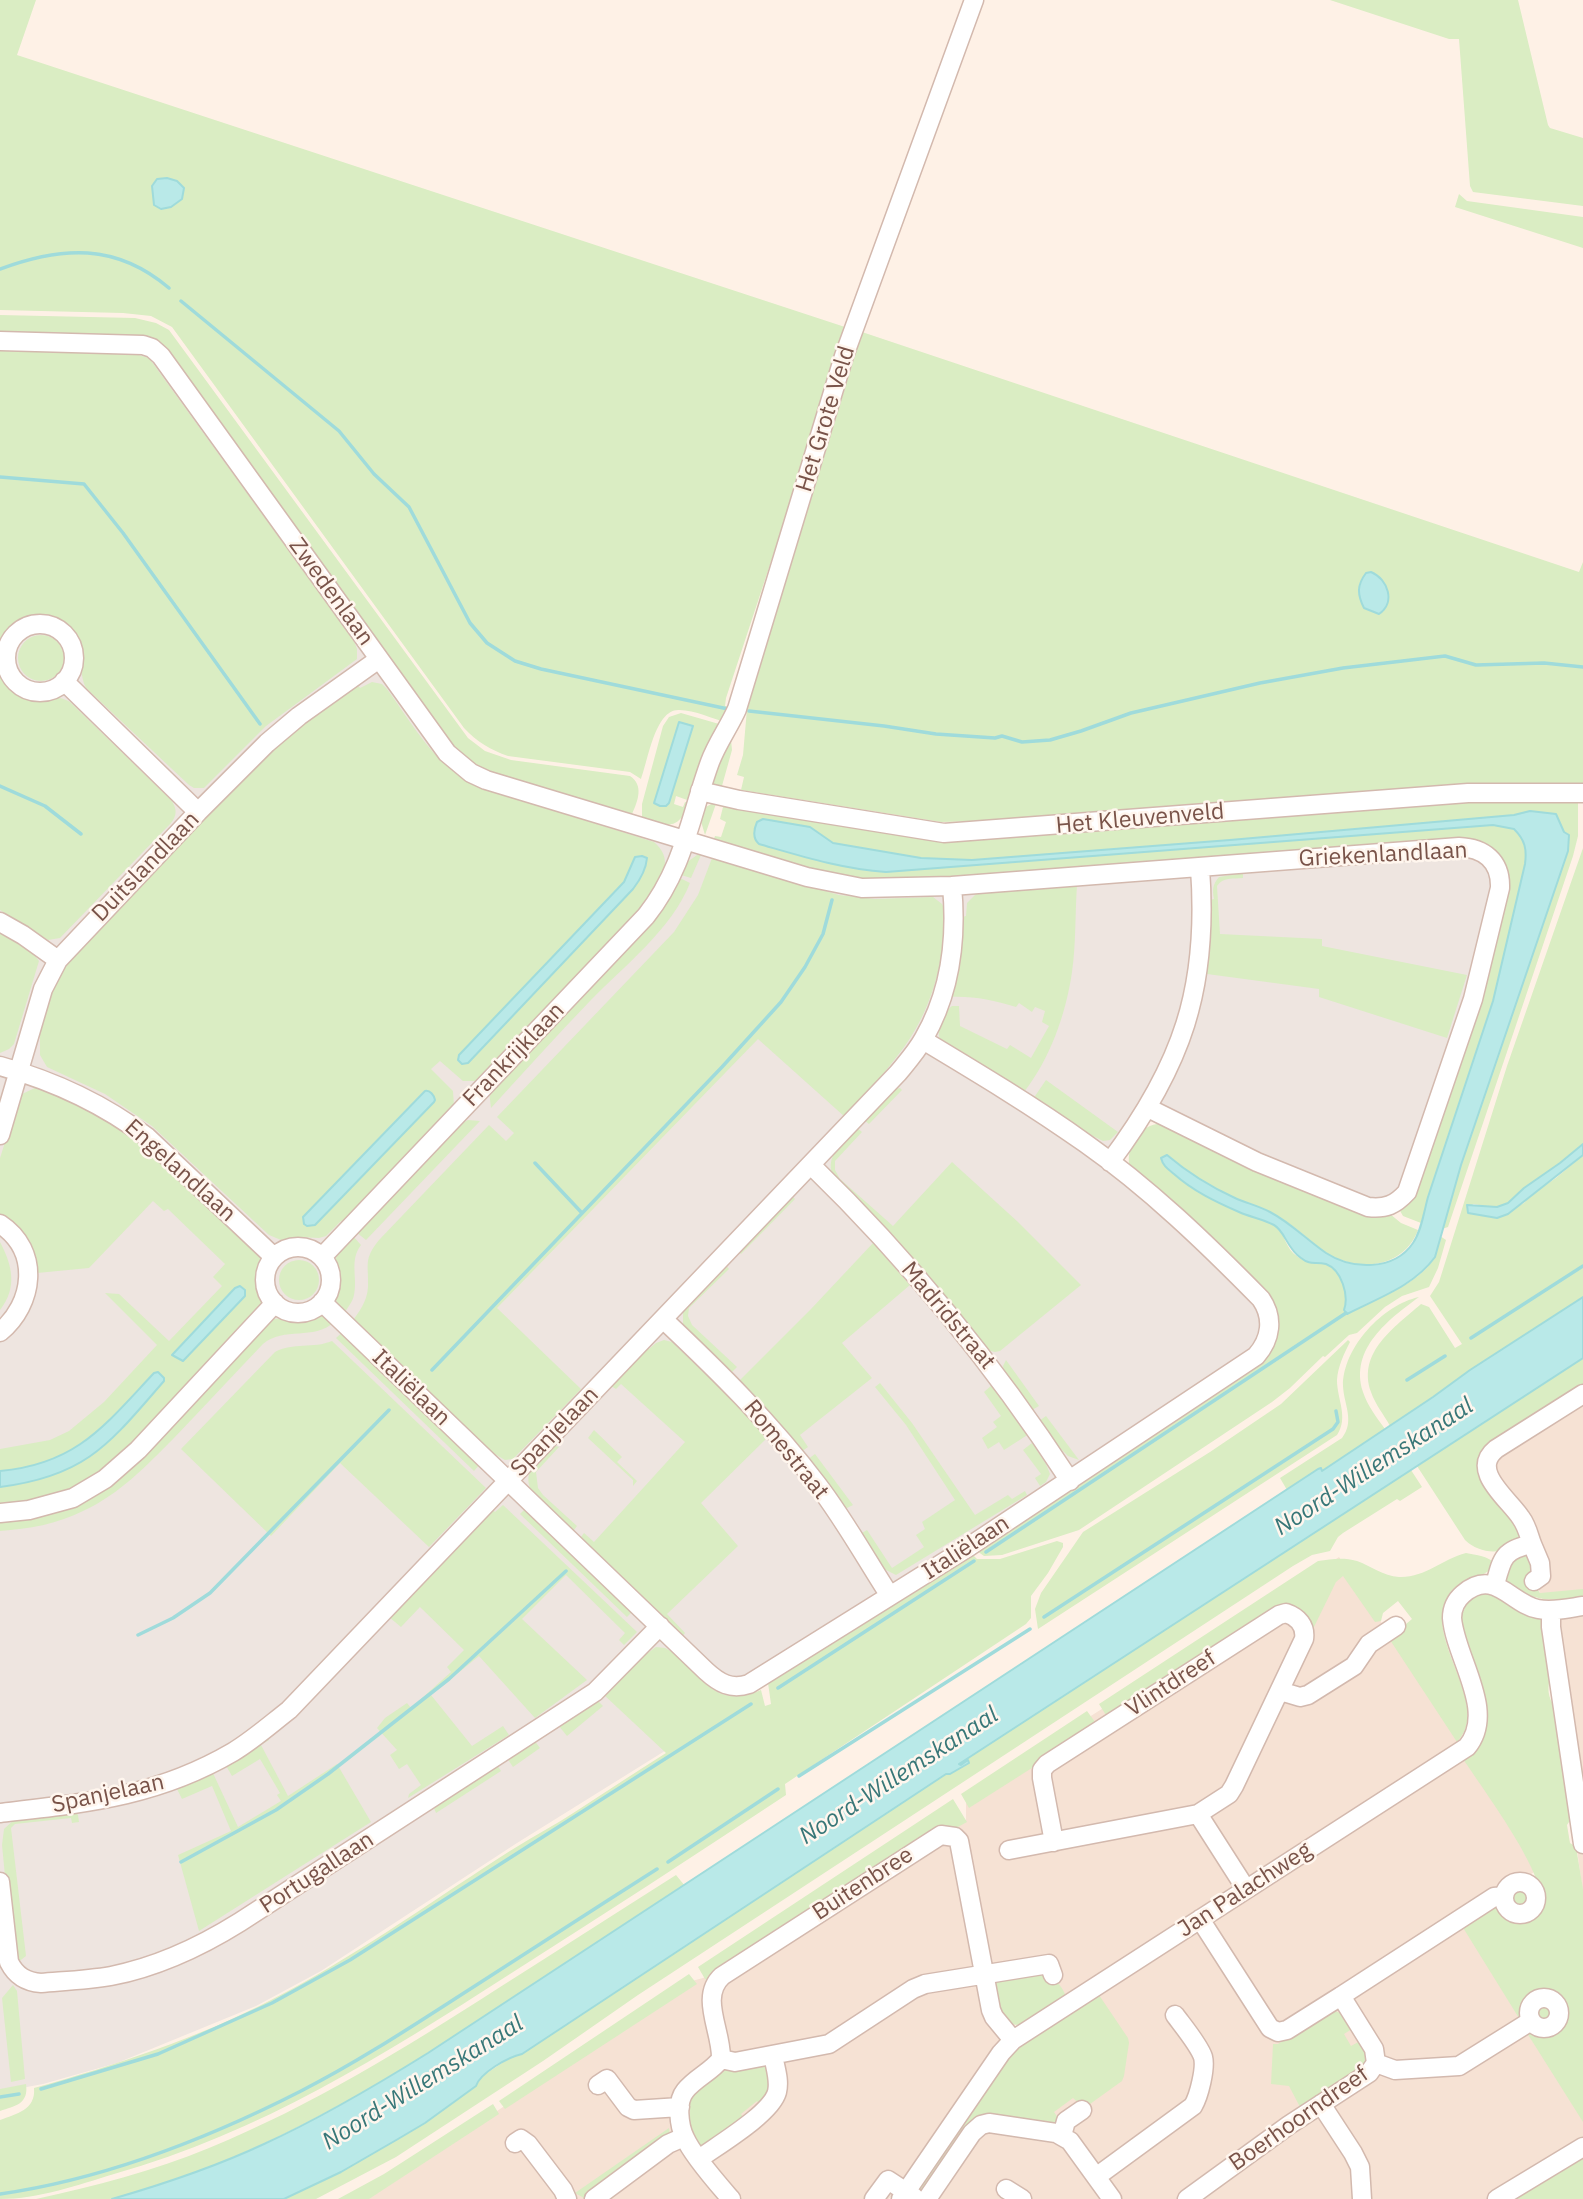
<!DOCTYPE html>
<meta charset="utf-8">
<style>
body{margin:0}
canvas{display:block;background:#fef1e6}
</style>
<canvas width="1583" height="2199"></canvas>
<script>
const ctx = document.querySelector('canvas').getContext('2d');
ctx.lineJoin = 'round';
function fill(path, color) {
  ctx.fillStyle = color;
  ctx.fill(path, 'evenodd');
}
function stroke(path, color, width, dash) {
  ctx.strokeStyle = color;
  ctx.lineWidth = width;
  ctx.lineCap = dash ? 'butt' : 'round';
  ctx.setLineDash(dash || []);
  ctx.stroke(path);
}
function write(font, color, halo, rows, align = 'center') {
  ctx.font = font + ' "IBM Plex Sans",sans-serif';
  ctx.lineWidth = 5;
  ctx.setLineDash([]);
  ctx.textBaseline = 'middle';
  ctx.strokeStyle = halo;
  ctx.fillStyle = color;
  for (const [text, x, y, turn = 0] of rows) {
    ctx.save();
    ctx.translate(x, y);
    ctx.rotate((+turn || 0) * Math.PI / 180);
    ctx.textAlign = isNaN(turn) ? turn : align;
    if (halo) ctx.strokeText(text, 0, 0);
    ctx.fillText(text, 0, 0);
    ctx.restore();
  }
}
fill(new Path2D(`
 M1583 1384V1597L1543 1601 1486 1449Z
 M1339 1557 1472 1762 1539 1868 1469 1923 1583 2106V2157L1515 2199H915L1011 2057 1087 2011 1074 1989 1010 2028 889 2199H359L488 2117 692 1981 703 1978 951 1818 966 1820V1796Z
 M1583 1615V1893L1545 1619Z`), '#f6e2d4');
fill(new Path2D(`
 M0 341 143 345 447 753 840 885 1473 848 1501 880 1407 1192 1380 1208 1149 1108 1111 1162 1261 1299 1264 1347 760 1678 721 1716 517 1843 321 1971 256 2006 117 2063 43 2084 0 2092Z`), '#eee5e0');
fill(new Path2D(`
 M0 0H36L17 55 848 328 726 698 725 706 734 708 728 723C713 719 695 710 679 710 655 709 648 761 641 779L630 772 508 756C491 750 477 742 464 728L172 327 151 316 123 313 0 310Z
 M1330 0H1518L1548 125 1550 128 1583 138V206L1473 192 1470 186 1459 39H1449Z
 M1459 194 1467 201 1583 217V248L1455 207Z
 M0 315 135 318 156 323 169 330 468 738 485 751 511 760 630 776C644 785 638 801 632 814L629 817 488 774 461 758 169 356 0 336Z
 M862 332 1579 572 1583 562V784H1468L1022 820 941 822 741 790 744 777 737 775 743 755 747 709Z
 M0 351 135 354 149 358 354 641 357 649V659L266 726 204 788H194L189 785 86 688C78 671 84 660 79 645 66 604 18 610 0 645Z
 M18 658a23 23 0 1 1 46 0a23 23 0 1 1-46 0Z
 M0 669C16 716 44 687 70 702L172 801C177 810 177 815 171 823L60 938 48 940 0 910Z
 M372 682 382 684 387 689C414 726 436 768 479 787L654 842C663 850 667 858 664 870L668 873 650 902 479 1081H463L440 1061 431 1069 453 1091 454 1106 346 1224 341 1221 326 1236 319 1238 299 1237 281 1240 269 1235 152 1126 105 1094 47 1067 40 1055V1037L36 1036 53 987 67 961 277 745 357 684 360 688ZM635 857 641 878 625 898 468 1063 458 1058 624 882ZM424 1091 435 1099 434 1102 315 1225 303 1221V1217Z
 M681 713 726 726 690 801 676 796 674 804 683 807 685 802 689 803C679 831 667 826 642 820V804L663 726 669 717Z
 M731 740 732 750 720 793 716 790 712 784 720 752 727 741Z
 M1576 799 1578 803V836L1573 856 1448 1227 1442 1229 1461 1165 1568 852 1569 835 1530 811 1514 815 1230 840 972 860 921 858 833 843 815 830 760 820 756 826 755 840 759 844C801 856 842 869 886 872L1493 825 1514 829C1525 840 1527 849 1525 864L1493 1001 1428 1197 1421 1223 1403 1216 1399 1209 1504 902 1494 851 902 882 843 878 713 841 715 836 721 837 726 822 720 819 724 803 937 840 1374 804Z
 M717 801 705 835 700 818 702 809Z
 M1583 848V1144L1560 1163 1524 1188 1508 1203 1497 1208 1473 1204 1468 1213 1497 1217 1524 1203 1530 1195 1556 1178 1583 1155V1297L1470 1370 1433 1397 1390 1426C1384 1415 1375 1404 1371 1392 1357 1352 1395 1327 1421 1304L1429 1307 1455 1348 1462 1344 1430 1296 1439 1282 1507 1066Z
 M697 855H701L691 878 681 875 686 863Z
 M712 858 839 895 875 899 933 897 942 904 944 908C947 959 930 1016 898 1055 882 1077 863 1096 845 1117L758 1039 497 1308 581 1389 513 1459 505 1460 493 1453 489 1455 351 1323C359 1312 367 1302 368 1287 369 1264 363 1260 379 1240L489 1125 506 1141 514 1133 497 1117 674 932 698 895Z
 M1243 873V878C1233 879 1223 877 1217 886L1220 934 1322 939V946L1467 975 1447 1038 1319 997V989L1207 974 1205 971 1209 900 1214 899C1212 889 1213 884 1219 877Z
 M680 878 690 883C672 929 624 966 590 1001 556 1036 524 1072 491 1108L489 1091 661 910Z
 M1077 885C1075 914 1076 944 1072 972 1066 1014 1050 1059 1024 1092L940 1040C936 1027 941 1014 952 1006H959L960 1026 1007 1049 1010 1045 1031 1058 1049 1026 1042 1022 1045 1011 1035 1007 1032 1012 1019 1003 1016 1007C993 1000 973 996 950 997L959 959 962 917 966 916 967 903 976 894Z
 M0 929 30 950 39 961 14 1044 9 1049 0 1053Z
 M1046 1080 1118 1132 1110 1140 1103 1141 1089 1134 1086 1137 1033 1099Z
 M39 1086 60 1092 135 1136 260 1255 263 1298 261 1306 189 1386 107 1469 69 1491 44 1500 0 1507V1487C86 1475 113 1444 164 1378L158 1372 154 1373C106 1424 76 1465 0 1471V1449L50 1440 69 1431 104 1402 157 1345 105 1293 119 1294 169 1341 222 1286 213 1277 225 1264 168 1209 164 1211 153 1201 89 1268 37 1273 34 1271 0 1216V1158L20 1095Z
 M900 1088 902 1090 869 1124 864 1120 894 1089Z
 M468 1120 480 1121 366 1240 356 1232 459 1125Z
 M1157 1124 1167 1125 1390 1214 1401 1223 1418 1230C1404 1267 1361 1273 1328 1254 1313 1244 1300 1230 1285 1221 1268 1211 1248 1206 1231 1196 1209 1185 1186 1171 1167 1155L1205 1196 1275 1225C1284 1232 1285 1245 1293 1253 1307 1265 1309 1260 1323 1263 1341 1268 1349 1295 1345 1310L1347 1314C1373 1300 1420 1284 1434 1258 1438 1252 1439 1243 1440 1236L1446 1240 1438 1268 1429 1287 1402 1296 1385 1307 1357 1333 1349 1335 1325 1357 1323 1356 1290 1388 1272 1402 1079 1530 1002 1555 984 1556 974 1549 1254 1366 1276 1327 1130 1168C1125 1150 1137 1127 1157 1124Z
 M857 1128 862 1132 835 1161V1170L840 1179 893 1226 952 1162 1018 1222 1081 1285 1000 1351 995 1352 986 1350 835 1180C822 1157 842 1144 857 1128Z
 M792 1196 795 1199 741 1254 738 1251Z
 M352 1235 361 1245C349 1261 358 1277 354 1295 353 1302 347 1308 343 1315L335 1298 337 1282 335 1261 339 1249Z
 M0 1242C12 1265 18 1287 0 1310Z
 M873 1243 910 1285 842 1343 872 1378 800 1435 808 1447 801 1452 738 1382 811 1309Z
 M279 1280a20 20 0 1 1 40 0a20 20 0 1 1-40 0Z
 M725 1264 729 1269 689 1308 688 1316 692 1325 737 1367 730 1374 683 1327V1313L685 1305Z
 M1419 1297C1389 1319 1349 1349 1363 1392 1367 1405 1377 1418 1385 1429L1322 1471 1318 1469 1287 1490 1280 1478 1342 1438C1355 1421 1344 1405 1343 1386 1343 1347 1383 1305 1419 1297Z
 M320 1315 327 1317 334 1322C314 1341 284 1326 263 1344 233 1375 204 1407 174 1438 146 1466 120 1494 83 1511 57 1524 29 1529 0 1531V1518L78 1500 274 1319Z
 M344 1331 481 1463 474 1471 336 1338Z
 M664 1340 672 1342 740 1407 767 1438 701 1503 738 1546 667 1614 685 1633 680 1639 582 1541 581 1537 584 1533 594 1542 685 1442 621 1384 616 1389 611 1386 646 1347 649 1349 656 1343Z
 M1348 1340 1350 1342C1344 1354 1338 1366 1337 1380 1337 1400 1349 1417 1337 1435L1038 1629 1035 1609 1041 1593 1083 1532 1210 1452 1281 1404Z
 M332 1341 486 1488 429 1547 340 1463 271 1536 181 1449 275 1352C293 1342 313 1349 332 1341Z
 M1583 1358V1385L1484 1451 1522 1535C1510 1556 1482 1556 1465 1540L1417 1466Z
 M1006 1360 1039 1406 1032 1410 1004 1372 1003 1366Z
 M880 1383 912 1423 975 1515 1008 1495 1012 1499 1025 1491 1027 1495 896 1575 886 1570 881 1564 879 1565 860 1534 867 1530 892 1568 924 1547 916 1535 925 1529 922 1522 955 1500 906 1425 875 1387Z
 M992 1385 1029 1434 1004 1450 999 1442 988 1449 982 1438 997 1427 993 1422 1001 1416 984 1392Z
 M1046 1416 1079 1460 1068 1456 1061 1449 1058 1450 1039 1421Z
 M594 1430 622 1457 617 1462 637 1481 633 1486V1480L588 1438Z
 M1032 1443 1046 1464 1050 1474 1046 1482 1040 1486 1035 1478 1041 1474 1023 1450Z
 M553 1445 559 1447 536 1472 538 1488 543 1495 577 1526 574 1530H569C556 1517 518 1491 531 1470 536 1461 546 1453 553 1445Z
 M815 1454 853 1505 843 1510 807 1460Z
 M1411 1470 1422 1487 1400 1501 1397 1499 1343 1533 1338 1537 1330 1551 1312 1555 1293 1566 638 1995 543 2061 396 2157 316 2199H284L341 2172 398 2139 478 2079 511 2057 522 2054 946 1774H950L969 1763 961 1765 959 1764Z
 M503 1505 637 1632 624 1645 619 1640 625 1633 566 1575 522 1619 587 1680 535 1718 479 1656 431 1695 472 1746 503 1726 509 1735 408 1798 409 1794 421 1785 407 1764 399 1769 390 1755 397 1750 377 1728 385 1718 407 1703 411 1708 451 1672 447 1667 464 1650 420 1607 401 1627 389 1617 492 1509 495 1512Z
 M527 1507 635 1609 627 1617 520 1514Z
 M1057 1541 1063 1543V1547L1048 1573 1031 1596V1618L1026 1624 785 1784 786 1795C695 1855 603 1915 510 1974 382 2056 262 2132 114 2174 78 2185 38 2199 0 2199V2120C16 2114 36 2110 34 2088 116 2065 198 2038 273 1999 352 1958 425 1906 499 1858 526 1840 554 1826 581 1808 609 1790 637 1771 666 1753L603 1694 643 1653 645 1655 656 1647 665 1648C703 1667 708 1713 761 1690L765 1706 771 1704 768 1683 770 1680 970 1552 977 1559H1000Z
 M1466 1553C1476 1555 1489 1556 1495 1564 1483 1583 1457 1573 1445 1602 1428 1644 1492 1707 1457 1742L1390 1640 1394 1634 1412 1619 1398 1601 1383 1613 1381 1621 1375 1622 1343 1576 1336 1582 1312 1631 1298 1610 1109 1720 1099 1704 1318 1561C1332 1559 1343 1557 1357 1561 1371 1566 1383 1576 1399 1577 1425 1578 1442 1559 1466 1553Z
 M1526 1554 1531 1556 1535 1586 1540 1593 1583 1589V1597C1559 1600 1536 1603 1517 1588 1511 1583 1508 1584 1505 1577L1510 1559Z
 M1482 1593 1496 1594 1518 1610 1543 1621 1552 1676C1546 1685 1548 1699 1555 1707L1571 1819 1567 1825 1570 1843 1576 1847 1583 1889V2122L1527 2033 1534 2029C1563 2045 1577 2001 1550 1995 1544 1994 1538 1995 1534 1999 1526 2005 1528 2016 1522 2023L1462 1926 1497 1903C1502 1908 1506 1915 1513 1917 1528 1924 1543 1911 1541 1895 1535 1859 1485 1792 1463 1759 1480 1747 1486 1732 1486 1712L1460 1619 1469 1599Z
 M596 1699 603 1706 567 1736 558 1725Z
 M1087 1711 1098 1726 969 1808 961 1794Z
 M267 1737 269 1740 261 1745 288 1796 337 1764 371 1822 199 1931 178 1855 231 1831 212 1786 182 1799 176 1787 212 1771 238 1827 281 1801 277 1795 280 1793 260 1759 232 1776 225 1764Z
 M534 1740 540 1748 513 1767 507 1758Z
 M497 1765 501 1771 436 1813 434 1808 435 1804Z
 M953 1799 967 1822 956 1828 944 1827 710 1981 705 1979 698 1967Z
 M76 1812 78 1815 79 1822 72 1823 71 1818 15 1824 11 1828 26 1956 17 1963 12 1948 2 1845 4 1829 16 1818Z
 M676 1875 685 1886C621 1928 557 1969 494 2011 399 2072 303 2132 196 2172 173 2180 134 2197 110 2199 86 2199 61 2199 36 2199 95 2186 154 2171 209 2148 311 2106 404 2049 497 1989 557 1951 616 1913 676 1875Z
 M1510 1899a10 10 0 1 1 20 0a10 10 0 1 1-20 0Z
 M689 1974 697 1984 505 2109 499 2101Z
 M1035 1974C1052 1977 1059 1980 1066 1996L1020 2025C997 2025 997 2002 993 1985L996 1981Z
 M13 1985 17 1991 25 2079 11 2082 2 1998Z
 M1099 1995 1128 2038 1129 2043 1124 2076 1122 2081 1090 2104 1082 2106 1073 2098 1054 2112 1060 2121 1056 2127 1000 2117 925 2192 917 2188 1009 2054 1019 2045Z
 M1534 2015a11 11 0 1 1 22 0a11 11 0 1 1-22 0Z
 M1335 2011 1340 2013 1352 2029 1344 2034 1351 2046 1360 2041 1367 2052 1368 2060 1364 2066 1300 2107 1289 2086 1271 2084 1273 2044H1278L1330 2012Z
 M762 2064 769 2066 774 2077 763 2108 757 2101 741 2114 746 2121 702 2149 690 2135V2097L692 2093 729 2068Z
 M26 2084C29 2104 15 2106 0 2111V2089Z
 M493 2104 499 2114 369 2199H338L384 2174Z
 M669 2128 670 2135 584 2198 575 2193Z
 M1583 2146V2199H1504Z`), '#daedc3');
const water = new Path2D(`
 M167 178 177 181 184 188 182 199 171 207 161 209 154 205 152 186 157 179Z
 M1371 572C1388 579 1396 603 1379 614L1364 608C1357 594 1357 585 1366 573Z
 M679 722 693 726 669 803 666 806H660L654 803Z
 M1530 811 1556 814 1564 832 1569 835 1568 851 1461 1165 1435 1257C1414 1286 1378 1298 1347 1314L1344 1310C1349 1296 1342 1270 1326 1264 1315 1261 1311 1266 1301 1258 1287 1249 1285 1231 1274 1225 1263 1219 1250 1217 1239 1212 1216 1202 1193 1191 1174 1174 1168 1169 1163 1166 1161 1158L1167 1155C1187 1172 1211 1187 1235 1198 1246 1203 1259 1206 1270 1212 1291 1223 1307 1240 1326 1253 1352 1270 1394 1271 1413 1243 1422 1230 1424 1211 1428 1197L1493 1001 1525 864C1527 849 1525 840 1514 829L1493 825 886 872C842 869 801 856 759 844 752 838 754 829 757 822L763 819 810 827 833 843 921 858 972 860 1230 840 1514 815Z
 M642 856 647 858C646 870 640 880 633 889L468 1063 462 1064 458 1060 459 1055 624 882 635 857Z
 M425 1091C430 1090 434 1095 435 1100L434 1102 315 1225 307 1226 304 1224 303 1217Z
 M1583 1144V1155L1508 1214 1497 1218 1468 1213 1467 1205 1497 1207 1508 1203 1524 1188 1560 1163Z
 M240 1286 245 1290V1296L183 1361 172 1355 235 1288Z
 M1583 1297V1358L959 1764 961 1765 968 1760 969 1763 950 1774H946L522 2054C508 2057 480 2073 476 2086L425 2123 398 2139 341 2172 284 2199H112C164 2184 215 2167 264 2144 321 2118 375 2086 428 2053L1318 1469 1321 1468 1322 1471 1433 1397 1470 1370Z
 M158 1372 164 1378V1381C110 1443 87 1476 0 1487V1471C77 1464 105 1425 154 1373Z`);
fill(water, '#b9e9e8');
stroke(water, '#9fdbdb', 2);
stroke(new Path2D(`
 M0 269C62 246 116 243 169 288
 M181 301 339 431 374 474 409 507 470 623 487 643 515 661 541 669 728 709
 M0 477 84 484 123 533 260 724
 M749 711 884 726 936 734 995 738 1002 736 1022 742 1050 740 1081 731 1131 713 1260 683 1343 668 1445 656 1476 665 1544 663 1583 667
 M0 786 45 806 81 834
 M535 1163 582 1213
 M1471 1338 1583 1266
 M432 1370 722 1067 781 1002 805 967 823 934 832 900
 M1407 1380 1445 1356
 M986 1552 1346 1313
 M1044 1617 1333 1429 1338 1422 1336 1411
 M138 1635 173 1618 210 1593 389 1410
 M778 1688 974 1561
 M799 1776 1030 1629
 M181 1862 276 1810 328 1774 449 1679 566 1571
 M668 1862 778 1789
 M41 2089 158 2054 272 2003 350 1960 751 1704
 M0 2097 19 2094
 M0 2194C105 2179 207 2139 301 2091 362 2060 420 2021 478 1984 537 1946 597 1907 657 1869`), '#9fdbdb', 3.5);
const minor = new Path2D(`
 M0 341 143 345 152 348 161 356 447 753 471 773 486 780 807 877 862 888 952 886 1459 847C1484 848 1501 861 1500 888L1473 999 1407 1192C1395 1205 1386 1209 1368 1207L1257 1162 1148 1108
 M6 658a34 34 0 1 1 68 0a34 34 0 1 1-68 0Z
 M64 681 198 812
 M700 791 739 800 944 833 1468 793H1583
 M0 922 23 935 58 960
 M0 1066C54 1081 102 1103 147 1137L274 1257
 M0 1135 43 989 58 960 198 812 267 743 299 716 379 659
 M1110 1162C1182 1066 1209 988 1200 868
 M811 1165C909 1260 995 1366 1070 1481
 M0 1224C41 1251 34 1304 0 1332
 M265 1280a33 33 0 1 1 66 0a33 33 0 1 1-66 0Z
 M322 1257 646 916C684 868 690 817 710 762 717 743 729 727 737 709L844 356 974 0
 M322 1302 706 1671C719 1683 731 1690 749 1684L970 1546 1256 1356C1271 1339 1274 1318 1261 1299 1206 1243 1149 1188 1085 1143 1033 1106 978 1073 923 1040
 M663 1319C718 1371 771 1423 817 1484 844 1519 866 1559 890 1596
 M0 1513 29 1510 73 1498 105 1479 138 1450 275 1303
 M1532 1544 1540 1563 1541 1576 1534 1581
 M1495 1585C1502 1558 1503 1550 1532 1544 1529 1536 1527 1526 1521 1518 1509 1499 1469 1471 1496 1449L1583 1394
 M1551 1610V1627L1583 1844
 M1280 1691 1300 1697 1308 1695 1354 1666 1369 1644 1396 1626
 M0 1813C86 1803 156 1797 233 1752 253 1740 271 1724 289 1710L898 1073C907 1062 917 1051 924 1038 951 991 957 939 952 886
 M1198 1814 1246 1889
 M1009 1850 1198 1814 1229 1794 1234 1786 1304 1639C1306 1626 1298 1617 1286 1613L1279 1615 1047 1764 1042 1770V1778L1054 1842
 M0 1882 9 1962C16 1976 26 1982 41 1983 64 1981 88 1980 111 1976 157 1967 200 1947 240 1922L595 1692 660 1626
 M1504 1898a16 16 0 1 1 32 0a16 16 0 1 1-32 0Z
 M1341 1996 1494 1897 1504 1896
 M1529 2013a15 15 0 1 1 30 0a15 15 0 1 1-30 0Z
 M721 2059 735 2062 829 2044 913 1989 925 1984 1049 1964 1053 1975
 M1376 2063 1395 2070 1459 2066 1531 2021
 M598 2085 607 2079 628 2107 634 2110 680 2107
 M1321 2104 1353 2153 1360 2167 1362 2199
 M1062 2136 1066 2121 1082 2110
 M515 2143 521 2139 528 2144 563 2190 567 2199
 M699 2159C718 2145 771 2114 777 2092 780 2080 775 2067 773 2055
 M1096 2177 1193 2106C1199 2096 1206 2068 1203 2057 1199 2045 1183 2026 1175 2015
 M1006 2189 1022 2199
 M594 2199 668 2144 684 2137
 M731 2199C718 2184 693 2156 685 2138 679 2126 676 2102 685 2091 695 2078 711 2072 721 2059 722 2031 699 1997 722 1976L941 1835 955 1837 959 1841 991 2010 994 2017 1013 2040
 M874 2199 888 2180 914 2197
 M901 2199 1001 2053 1013 2040 1467 1747C1497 1711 1455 1658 1452 1618 1452 1608 1456 1600 1463 1594 1494 1567 1511 1604 1538 1609 1553 1612 1569 1608 1583 1606
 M927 2199 972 2133 981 2125 989 2123 1056 2133 1070 2141 1112 2199
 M1187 2199 1289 2125 1369 2073 1376 2063 1374 2049 1341 1996 1287 2030 1278 2032 1270 2028 1200 1919
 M1497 2199 1583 2147`);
stroke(minor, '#d3b9ae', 21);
stroke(minor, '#fff', 18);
write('23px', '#795349', '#fff6ee', [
 ["Het Grote Veld",826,419,-73],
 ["Zwedenlaan",331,592,54],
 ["Het Kleuvenveld",1140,819,-5],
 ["Griekenlandlaan",1383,855,-3],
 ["Duitslandlaan",146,867,-46],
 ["Frankrijklaan",514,1055,-46],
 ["Engelandlaan",180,1171,42],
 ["Madridstraat",948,1316,50],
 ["Italiëlaan",411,1388,44],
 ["Spanjelaan",555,1432,-46],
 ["Romestraat",786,1450,51],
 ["Italiëlaan",966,1548,-33],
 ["Vlintdreef",1171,1684,-33],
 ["Spanjelaan",108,1794,-12],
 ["Portugallaan",317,1873,-33],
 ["Buitenbree",863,1884,-33],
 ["Jan Palachweg",1245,1890,-33],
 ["Boerhoorndreef",1299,2119,-35]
]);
write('italic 24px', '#387778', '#fff6ee', [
 ["Noord-Willemskanaal",1374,1467,-33],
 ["Noord-Willemskanaal",899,1776,-33],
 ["Noord-Willemskanaal",423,2083,-32]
]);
</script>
